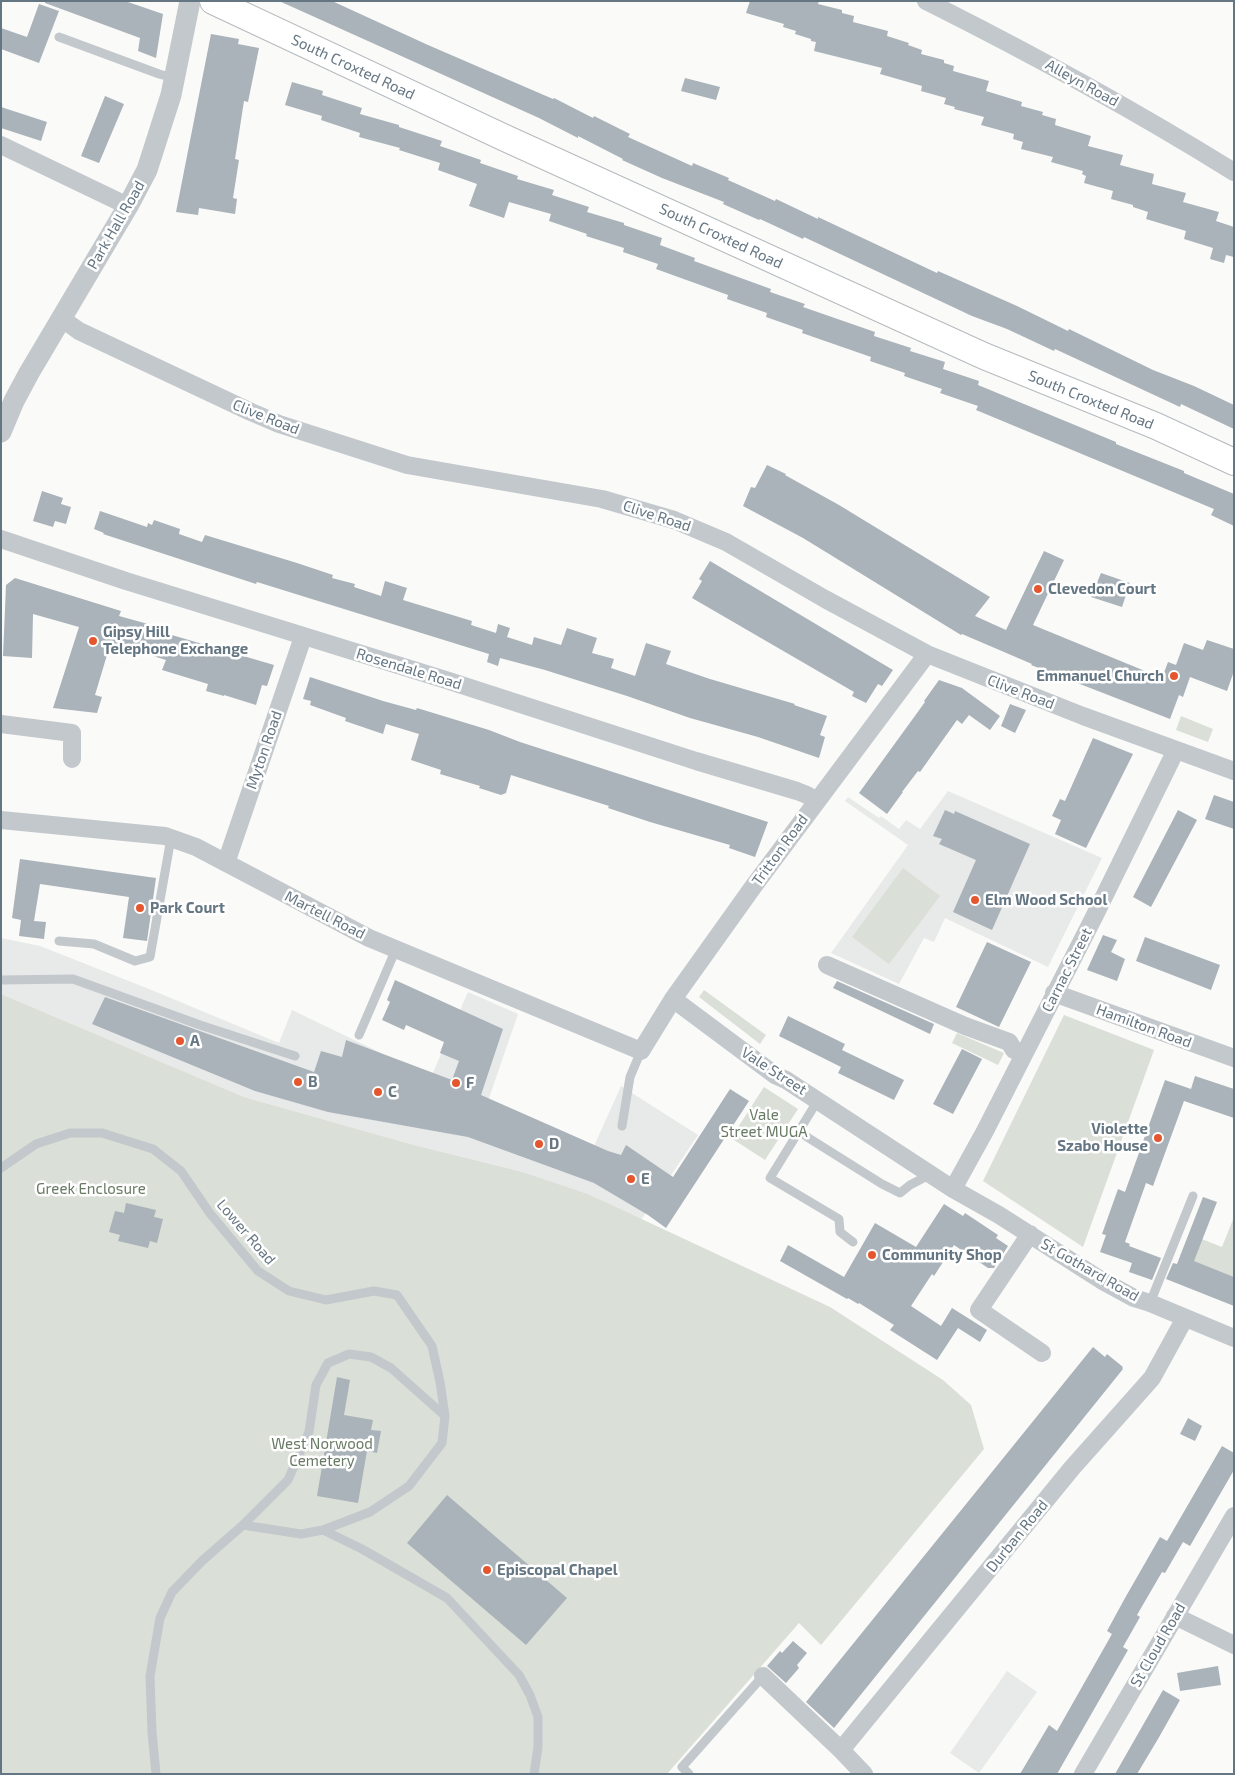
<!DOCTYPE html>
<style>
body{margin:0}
#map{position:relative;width:1235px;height:1775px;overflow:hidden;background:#fafaf8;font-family:"Exo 2",sans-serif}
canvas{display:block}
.frame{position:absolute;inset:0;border:2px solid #657683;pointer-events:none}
</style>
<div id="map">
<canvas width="1235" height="1775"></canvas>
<div class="frame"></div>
</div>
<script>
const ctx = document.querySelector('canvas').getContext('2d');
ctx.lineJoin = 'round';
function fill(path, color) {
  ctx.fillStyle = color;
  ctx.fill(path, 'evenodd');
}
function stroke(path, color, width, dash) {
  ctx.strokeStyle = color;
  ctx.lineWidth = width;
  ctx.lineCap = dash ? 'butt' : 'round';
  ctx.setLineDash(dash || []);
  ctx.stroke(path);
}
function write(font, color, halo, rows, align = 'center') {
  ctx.font = font + ' "Exo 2",sans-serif';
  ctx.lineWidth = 5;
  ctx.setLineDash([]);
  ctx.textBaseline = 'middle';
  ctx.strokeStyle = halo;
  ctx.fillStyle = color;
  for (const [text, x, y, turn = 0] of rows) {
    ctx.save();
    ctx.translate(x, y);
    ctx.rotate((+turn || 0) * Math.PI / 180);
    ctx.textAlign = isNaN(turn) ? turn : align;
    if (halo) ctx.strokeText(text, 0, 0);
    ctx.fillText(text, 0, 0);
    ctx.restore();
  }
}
fill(new Path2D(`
 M948 791 1102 858 1048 967 945 918 934 942 924 938 899 984 831 953 908 845 845 801 848 797 879 818 881 816 899 829 906 820 920 829Z
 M1 938 40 946 149 989 279 1043 292 1010 431 1077 468 992 518 1014 488 1101 594 1146 621 1086 698 1135 641 1220 588 1194 523 1172 414 1145 244 1097 1 994Z
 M1007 1671 1037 1692 979 1773 950 1753Z`), '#e8e9e9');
fill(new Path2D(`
 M1181 716 1213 729 1208 742 1176 730Z
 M903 868 940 896 889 964 852 937Z
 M704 990 766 1035 760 1044 699 997Z
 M1 994 244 1097 414 1145 523 1172 588 1194 830 1307 943 1380 971 1405 984 1449 821 1645 799 1623 667 1774H1Z
 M1064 1015 1154 1050 1083 1247 983 1181Z
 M957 1033 1004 1053 998 1065 952 1043Z
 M764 1087 798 1109 765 1160 731 1138Z
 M1234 1217V1277L1180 1256 1189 1234 1222 1247Z`), '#dadfd7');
fill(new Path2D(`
 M45 1H125L163 14 156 58 138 51 140 38 45 3Z
 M279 1H332L428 45 553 99 554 98 593 118 594 116 630 134 628 137 692 166 693 163 729 178 728 180 775 201 776 199 818 219V217L937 273 938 271 1017 306 1068 331 1069 329 1153 370 1194 386 1234 405V429L1181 404 1180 407 1055 349 1054 351 1007 329 972 316 804 237 803 239 760 219 759 220 723 204 724 202 662 178 622 160 623 159 578 136V138L539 118Z
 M750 1H819L818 4 842 10V13L854 16 853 22 888 31 887 36 909 43 908 45 922 50 921 54 944 60V63L954 66 953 71 989 81 986 91 1022 102 1021 106 1043 112 1042 115 1056 119 1055 125 1091 136 1088 146 1123 155 1120 165 1154 174 1152 184 1186 193 1183 202 1219 212 1216 221 1234 227V257L1226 255 1224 263 1210 259 1213 248 1184 239 1186 231 1146 219 1148 212 1133 207V205L1111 199 1113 191 1084 183 1086 176 1082 174 1083 171 1051 162 1053 157 1021 149 1023 142 1013 139 1014 134 981 125 984 117 954 109 955 107 944 104 946 98 921 91 922 86 880 74 882 68 814 51 816 42 811 41V39L795 34 796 31 783 27 784 24 746 13Z
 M39 4 59 11 39 63 1 49V28L27 37Z
 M211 34 239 39 238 44 259 48 248 102 244 101 235 159 239 160 233 198 237 199 235 214 199 208 198 215 176 212Z
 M685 78 720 87 716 100 681 91Z
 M292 82 323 91 322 95 362 108 360 114 399 125V127L442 141 440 146 481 160 480 163 518 176 517 179 554 190 552 195 589 207 587 212 624 223V225L662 238 660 245 695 258 694 261 771 289 770 292 805 304 803 307 875 332 874 336 911 348 910 351 945 362 943 369 979 381 978 385 1116 442V444L1184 471V473L1234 494V526L1211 515 1214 509 976 410 978 406 940 393 942 389 904 376 905 373 870 361 871 357 802 333 803 330 766 317 767 313 727 299 728 295 656 269 658 264 623 252 624 248 586 236 587 234 549 221 551 214 509 202 504 218 469 206 477 184 438 170 440 163 399 150 400 148 359 137 360 133 321 120 322 116 285 105Z
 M105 96 124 104 99 163 81 156Z
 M1 107 47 122 41 141 1 128Z
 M767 465 786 474 785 475 839 505 990 597 975 616 1006 630 1044 551 1064 560 1033 625 1162 678 1168 662 1176 665 1184 643 1203 650 1207 640 1234 649V671L1227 691 1190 677 1183 697 1179 695 1170 719 1031 665 1032 664 962 634 961 635 803 538 743 506 751 487 755 488Z
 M42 491 63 498 61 504 71 507 66 524 55 521 53 527 33 521Z
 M100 511 147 527 148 523 152 525 154 520 180 529 179 534 202 542 205 535 297 563 333 575 332 578 355 584 354 587 381 596 385 581 407 588 403 600 472 621 471 625 496 633 498 624 510 628 507 637 532 645 534 637 561 645 567 628 597 638 592 653 614 659 611 668 635 676 646 643 671 651 666 664 710 679 795 704 794 705 827 716 820 735 825 737 819 758 758 737 690 718 627 696 545 670 500 658 498 666 487 662 489 654 257 582 256 584 103 534 104 533 94 529Z
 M710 561 893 670 882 686 878 684 866 703 852 696 854 692 692 598 702 581 699 579Z
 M1101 573 1130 583 1122 607 1091 597Z
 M15 578 121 611 119 616 166 629 165 633 274 665 267 686 262 685 256 705 224 695V696L206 691 208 684 162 670 166 660 134 650V651L110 645 95 695 102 697 97 713 53 708 79 627 33 614 32 658 3 656 6 585Z
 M310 677 383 701 416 710 417 708 489 730 520 742 768 822 755 857 729 848 730 845 650 822 608 808 609 806 511 775 506 793 501 795 479 788 480 786 440 774 441 770 411 760 419 734 386 724 383 734 345 721 346 718 310 705 311 701 303 699Z
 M939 680 962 688 1000 716 990 730 969 715 962 724 957 720 920 772 918 771 902 792H903L887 814 859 793 925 702 924 701Z
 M1010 704 1026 710 1015 733 1001 726Z
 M1093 738 1133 754 1086 848 1055 834 1061 820 1052 816 1060 799 1065 801Z
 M1214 795 1234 802V829L1205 819Z
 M945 810 954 814 955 811 1030 844 992 930 953 912 976 860 939 844 942 839 933 836Z
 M1178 810 1197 820 1151 907 1133 897Z
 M20 859 156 878 147 941 123 938 129 897 40 884 34 921 46 922 44 939 19 936 21 920 12 918Z
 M1103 935 1117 940 1111 952 1125 959 1117 981 1087 970Z
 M1145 937 1220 965 1211 990 1136 961Z
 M987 942 1031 962 999 1027 956 1007Z
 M395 980 503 1029 481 1095 608 1151 621 1155 626 1145 673 1177 730 1089 749 1101 666 1228 648 1215 594 1183 468 1137 328 1112 255 1091 92 1024 105 997 314 1072 321 1051 342 1057 346 1040 452 1080 459 1061 440 1053 444 1042 406 1025 404 1030 382 1020 390 1002 387 1000Z
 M837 981 934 1024 930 1034 833 988Z
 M788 1016 845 1044 842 1050 904 1080 894 1100 838 1073 841 1067 779 1036Z
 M962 1049 982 1059 953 1114 933 1104Z
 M1195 1076 1234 1089V1118L1184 1101 1153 1186 1146 1183 1125 1242 1130 1244 1129 1246 1161 1258 1152 1280 1129 1272 1132 1263 1100 1252 1106 1235 1102 1234 1118 1189 1125 1192 1165 1080 1191 1089Z
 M1203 1197 1217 1202 1194 1261 1234 1277V1306L1166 1279 1173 1263 1177 1264Z
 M126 1203 156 1210 154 1217 163 1219 157 1243 150 1241 148 1248 118 1241 120 1235 109 1232 115 1211 124 1213Z
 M944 1204 963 1216 965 1213 998 1235 996 1238 1008 1246 994 1268H988L954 1245 934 1276 932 1274 911 1306 941 1326 952 1308 987 1330 980 1342 958 1328 937 1360 890 1330 894 1325 859 1303 858 1304 848 1298 847 1299 780 1261 788 1245 844 1277 875 1223 916 1247Z
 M1093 1347 1105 1357 1107 1354 1123 1367 1122 1368 1123 1369 834 1728 806 1702Z
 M337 1377 350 1380 344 1415 373 1420 371 1430 381 1431 377 1453 367 1451 358 1503 317 1496Z
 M1188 1418 1202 1426 1195 1441 1180 1434Z
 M1222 1446 1234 1453V1470L1190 1546 1183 1542 1165 1573 1162 1572 1137 1615 1140 1617 1123 1647 1128 1650 1057 1774H1020L1049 1725 1057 1731 1112 1634 1107 1631 1125 1598 1160 1537 1167 1541Z
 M447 1495 567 1598 526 1645 407 1543Z
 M793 1641 807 1653 797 1665 799 1668 786 1683 767 1666 780 1651 782 1653Z
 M1218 1666 1221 1685 1180 1691 1177 1673Z
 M1163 1690 1180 1700 1158 1739 1137 1774H1115Z`), '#aab3b9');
const primary = new Path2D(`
 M213 1 505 138 984 356 1156 426 1234 462`);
stroke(primary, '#b5babe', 28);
stroke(new Path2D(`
 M59 37 159 74 174 78
 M59 941 94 944 135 961 150 957 171 838
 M1 980 73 979 200 1025 295 1056
 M359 1035 396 949
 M818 1100 799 1131 807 1137 882 1184 900 1193 910 1185 931 1174
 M622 1126 630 1077 641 1051
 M799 1131 770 1178 839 1219 840 1232 853 1242
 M1 1168 36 1144 70 1133H102L153 1149 181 1171 209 1212 258 1271 289 1291 326 1300 374 1291 397 1295 432 1346 440 1382 445 1416
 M1150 1303 1193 1196
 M323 1530 362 1549 447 1598 519 1675 530 1695 538 1717V1747L534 1774
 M156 1774 152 1732 150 1676 160 1618 172 1592 202 1561 243 1525 288 1480 309 1432 316 1385 328 1363 349 1354 371 1357 391 1368 445 1416 442 1443 409 1486 370 1512 323 1530 301 1534 243 1525
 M689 1774 682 1767 763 1676`), '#c3c8cc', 9);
stroke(new Path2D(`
 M926 1C1032 54 1134 110 1234 172
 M1 145 128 206
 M61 318 79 331 251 412 279 424 407 465 602 499 674 520 726 542 825 599 927 654 1083 716 1234 771
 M1 539 126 581 446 680 696 761 797 791 807 795 816 801
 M1 724 72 733V759
 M1 820 165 836 196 847 369 938 641 1051 673 999 753 887 927 654
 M226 863 303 637
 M827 965 965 1026 1009 1042 1014 1050 1024 1054
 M1054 993 1234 1058
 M673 999 775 1075 786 1080 953 1189 999 1215 1101 1280 1134 1298 1150 1303 1234 1338
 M953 1189 985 1131 1095 915 1176 750
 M1030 1234 979 1310 1042 1353
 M1175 1616 1234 1645
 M763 1676 841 1750 864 1774
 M841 1750 1072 1468 1152 1378 1185 1318
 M1083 1774 1234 1516`), '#c3c8cc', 18);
stroke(new Path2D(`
 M1 432 14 401 29 373 128 206 147 170 171 95 190 1`), '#c3c8cc', 21);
stroke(primary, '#fff', 26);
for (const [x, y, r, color] of [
 [1038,589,5,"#e4572e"],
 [93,641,5,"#e4572e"],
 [1174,676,5,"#e4572e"],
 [975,900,5,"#e4572e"],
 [140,908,5,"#e4572e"],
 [180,1041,5,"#e4572e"],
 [298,1082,5,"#e4572e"],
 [456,1083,5,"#e4572e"],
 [378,1092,5,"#e4572e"],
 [1158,1138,5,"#e4572e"],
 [539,1144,5,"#e4572e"],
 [631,1179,5,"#e4572e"],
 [872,1255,5,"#e4572e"],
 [487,1570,5,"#e4572e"]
]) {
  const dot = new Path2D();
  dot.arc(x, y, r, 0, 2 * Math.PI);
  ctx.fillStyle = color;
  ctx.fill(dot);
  stroke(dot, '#fff', 2);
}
write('15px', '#657683', '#fff', [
 ["South Croxted Road",353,67,25],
 ["Alleyn Road",1082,83,29],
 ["Park Hall Road",116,225,-60],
 ["South Croxted Road",721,236,25],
 ["South Croxted Road",1091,400,22],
 ["Clive Road",266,417,22],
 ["Clive Road",657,516,18],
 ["Rosendale Road",409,669,17],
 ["Clive Road",1021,692,21],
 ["Myton Road",264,750,-71],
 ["Tritton Road",780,850,-54],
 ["Martell Road",325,915,27],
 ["Carnac Street",1067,970,-63],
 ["Hamilton Road",1144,1026,20],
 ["Vale Street",774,1071,33],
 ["Lower Road",246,1232,49],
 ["St Gothard Road",1090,1270,30],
 ["Durban Road",1017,1536,-51],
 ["St Cloud Road",1158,1645,-60]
]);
write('bold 15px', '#657683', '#fff', [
 ["Clevedon Court",1048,589],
 ["Gipsy Hill",103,632],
 ["Telephone Exchange",103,649],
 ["Emmanuel Church",1164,676,"right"],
 ["Elm Wood School",985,900],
 ["Park Court",150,908],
 ["A",190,1041],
 ["B",308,1082],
 ["F",466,1083],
 ["C",388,1092],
 ["Violette",1148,1129,"right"],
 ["Szabo House",1148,1146,"right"],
 ["D",549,1144],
 ["E",641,1179],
 ["Community Shop",882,1255],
 ["Episcopal Chapel",497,1570]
], 'left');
write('15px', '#687a64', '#fff', [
 ["Vale",764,1115],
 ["Street MUGA",764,1132],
 ["Greek Enclosure",91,1189],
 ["West Norwood",322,1444],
 ["Cemetery",322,1461]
]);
</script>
